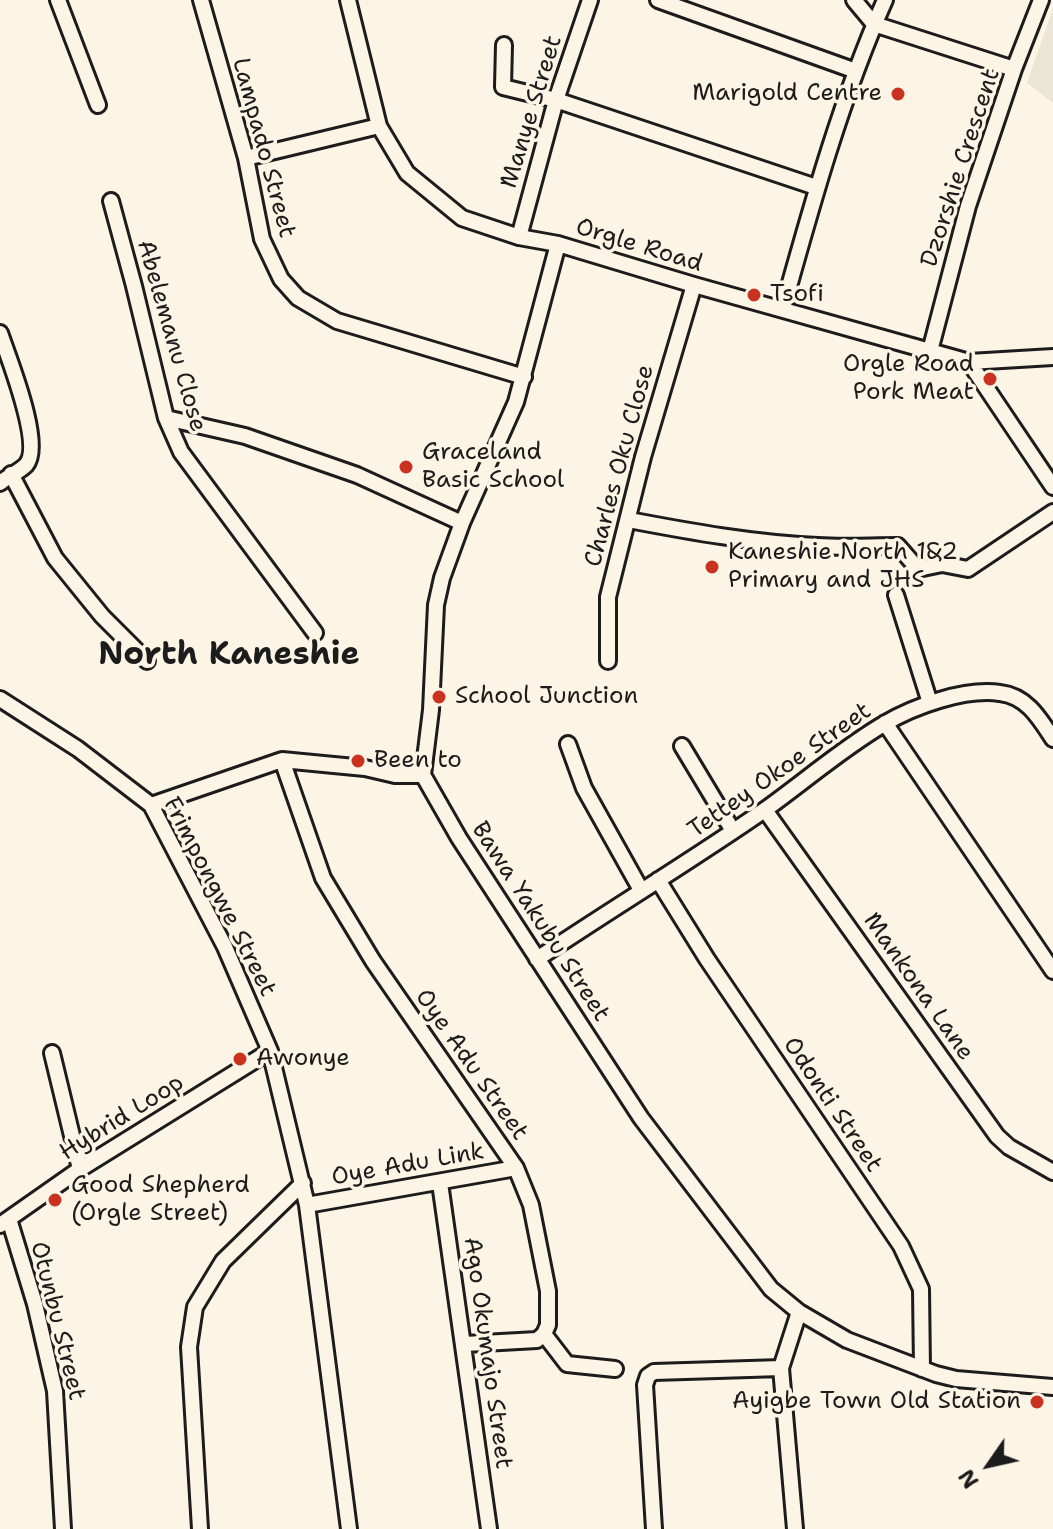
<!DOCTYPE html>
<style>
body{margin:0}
#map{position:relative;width:1053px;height:1529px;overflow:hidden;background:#fcf5e5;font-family:"Shantell Sans",sans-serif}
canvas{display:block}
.north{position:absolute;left:949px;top:1425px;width:80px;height:80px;-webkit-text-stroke:6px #fcf5e5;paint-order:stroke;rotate:236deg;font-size:22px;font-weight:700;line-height:32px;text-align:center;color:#1c1c1c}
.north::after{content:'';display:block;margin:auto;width:28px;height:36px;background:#1c1c1c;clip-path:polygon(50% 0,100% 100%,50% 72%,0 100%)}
</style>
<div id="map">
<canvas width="1053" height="1529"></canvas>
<div class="north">N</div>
</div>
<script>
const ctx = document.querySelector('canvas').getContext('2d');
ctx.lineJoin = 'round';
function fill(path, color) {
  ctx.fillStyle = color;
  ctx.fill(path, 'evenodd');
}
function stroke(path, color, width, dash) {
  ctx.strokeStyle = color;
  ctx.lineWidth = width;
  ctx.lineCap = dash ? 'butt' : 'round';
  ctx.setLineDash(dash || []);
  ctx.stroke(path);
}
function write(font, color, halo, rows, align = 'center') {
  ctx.font = font + ' "Shantell Sans",sans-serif';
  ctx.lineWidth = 7;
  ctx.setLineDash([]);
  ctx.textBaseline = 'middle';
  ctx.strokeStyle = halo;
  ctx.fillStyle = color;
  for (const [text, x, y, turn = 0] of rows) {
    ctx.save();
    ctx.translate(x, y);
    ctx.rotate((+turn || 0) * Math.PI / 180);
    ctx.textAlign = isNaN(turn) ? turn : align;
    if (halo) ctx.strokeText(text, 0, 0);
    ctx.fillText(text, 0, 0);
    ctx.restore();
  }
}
fill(new Path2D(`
 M1053 8V103L1027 83Z`), '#ebe5d6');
const minor = new Path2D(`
 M58 0 98 105
 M201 0 246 158 262 239 281 279 298 298 337 321 524 377
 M348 0 379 126 407 173 462 218 519 237 558 244 694 285 969 362 1053 357
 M658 0 856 71
 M854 0 874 24 1014 69
 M504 45 503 87 556 100 816 187
 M246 158 379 126
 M111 201 134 286 166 418 181 452 315 633
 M519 237 556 100 590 0
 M558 244 516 402 462 523 442 578 436 605 431 710 423 775 459 838 641 1118 771 1289 799 1312 847 1340 936 1374 956 1379 1053 1387
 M783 308C812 204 841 99 885 0
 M0 333C8 357 44 445 26 465 19 472 7 477 0 483
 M930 351 968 206 1014 69 1041 0
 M969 362 1053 487
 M166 418 245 436 357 475 462 523
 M11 474 55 558 102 616 147 661
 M629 520C692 532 754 543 818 546 844 548 871 546 898 546L918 569 942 564 968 569 1053 512
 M896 595 930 703
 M608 661V597L643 457 694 285
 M0 699 78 749 151 805 225 947 270 1051 307 1205 349 1529
 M885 723 1053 971
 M568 744 584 788 641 890
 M682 746 733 831
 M282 760 323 878 373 961 516 1168 531 1205 548 1291V1325L544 1334 537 1340 465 1344
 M151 805 282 760 365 768 395 775H423
 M765 810 997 1136 1009 1147 1053 1172
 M658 880 707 959 901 1246 921 1289 922 1369
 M537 959C613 908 691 861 766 809 805 781 843 748 884 724 914 706 965 688 1000 693 1027 696 1040 719 1053 739
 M52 1053 80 1169
 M440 1183 489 1529
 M307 1205 516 1168
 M9 1219 35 1304 55 1391 63 1529
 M0 1225 80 1169 270 1051
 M544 1334 567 1364 615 1369
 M200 1529 189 1347 195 1307 223 1261 303 1183
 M654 1529 645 1385 648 1376 654 1372 781 1368
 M795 1529 781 1368 799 1312`);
stroke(minor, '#1c1c1c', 20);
stroke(minor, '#fcf5e5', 14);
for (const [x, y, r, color] of [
 [898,94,8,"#c8321e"],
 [754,295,8,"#c8321e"],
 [990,379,8,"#c8321e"],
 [406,467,8,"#c8321e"],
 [712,567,8,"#c8321e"],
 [439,697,8,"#c8321e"],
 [358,761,8,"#c8321e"],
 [240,1059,8,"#c8321e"],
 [55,1200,8,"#c8321e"],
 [1037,1402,8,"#c8321e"]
]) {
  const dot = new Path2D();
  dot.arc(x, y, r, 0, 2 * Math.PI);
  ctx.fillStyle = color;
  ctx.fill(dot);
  stroke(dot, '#fcf5e5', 3);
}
write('24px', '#1c1c1c', '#fcf5e5', [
 ["Marigold Centre",882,94,"right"],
 ["Tsofi",770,295],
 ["Orgle Road",974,365,"right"],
 ["Pork Meat",974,393,"right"],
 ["Graceland",422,453],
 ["Basic School",422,481],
 ["Kaneshie North 1&2",728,553],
 ["Primary and JHS",728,581],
 ["School Junction",455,697],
 ["Been to",374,761],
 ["Awonye",256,1059],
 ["Good Shepherd",71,1186],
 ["(Orgle Street)",71,1214],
 ["Ayigbe Town Old Station",1021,1402,"right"]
], 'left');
write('24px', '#1c1c1c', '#fcf5e5', [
 ["Manye Street",532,112,-73],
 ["Lampado Street",263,148,75],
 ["Dzorshie Crescent",961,168,-72],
 ["Orgle Road",639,246,17],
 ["Abelemanu Close",171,336,74],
 ["Charles Oku Close",620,466,-75],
 ["Tettey Okoe Street",780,771,-35],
 ["Frimpongwe Street",219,897,63],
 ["Bawa Yakubu Street",540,922,57],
 ["Mankona Lane",918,987,55],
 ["Oye Adu Street",471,1065,55],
 ["Odonti Street",832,1105,56],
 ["Hybrid Loop",122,1118,-32],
 ["Oye Adu Link",408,1165,-10],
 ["Otunbu Street",57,1321,76],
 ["Ago Okumajo Street",487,1353,82]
]);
write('bold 32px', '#1c1c1c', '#fcf5e5', [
 ["North Kaneshie",229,656]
]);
</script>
